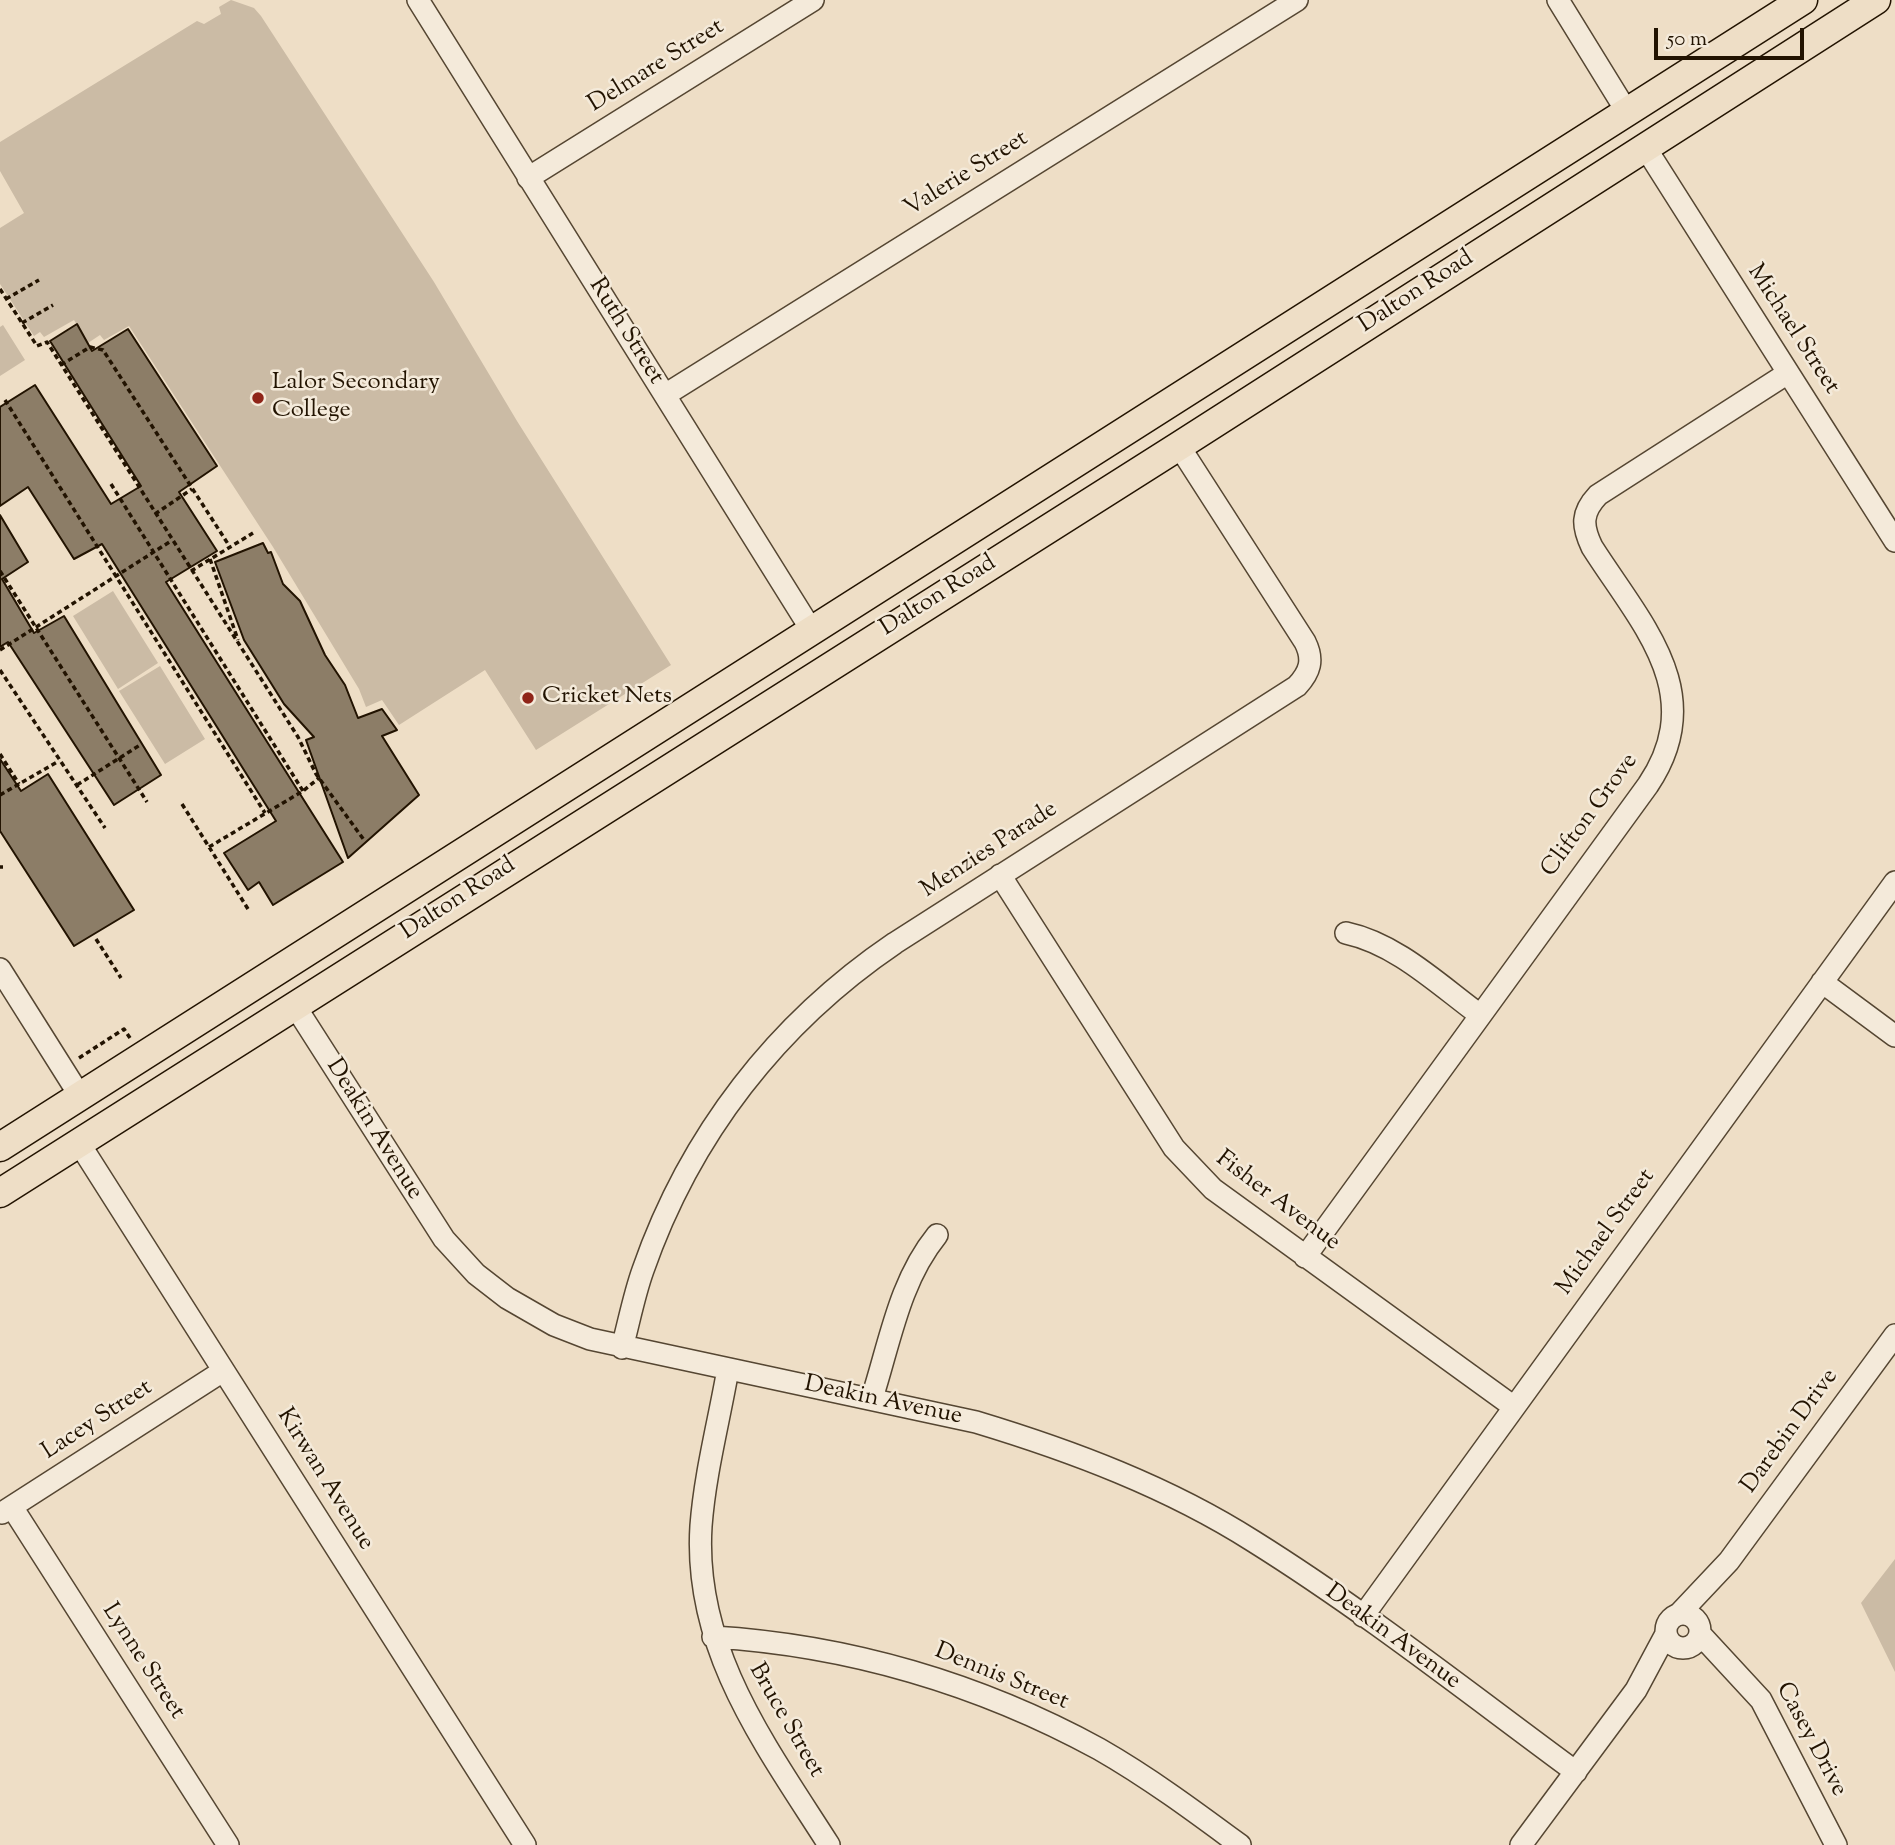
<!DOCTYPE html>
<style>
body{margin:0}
#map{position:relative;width:1895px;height:1845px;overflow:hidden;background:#eedec6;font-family:"Sorts Mill Goudy",serif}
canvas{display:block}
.scale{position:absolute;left:1654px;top:28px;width:150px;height:32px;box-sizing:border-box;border:4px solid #221301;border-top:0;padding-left:9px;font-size:21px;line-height:24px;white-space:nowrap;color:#221301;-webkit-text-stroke:5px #f4eada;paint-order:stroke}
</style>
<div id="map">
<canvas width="1895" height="1845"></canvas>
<div class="scale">50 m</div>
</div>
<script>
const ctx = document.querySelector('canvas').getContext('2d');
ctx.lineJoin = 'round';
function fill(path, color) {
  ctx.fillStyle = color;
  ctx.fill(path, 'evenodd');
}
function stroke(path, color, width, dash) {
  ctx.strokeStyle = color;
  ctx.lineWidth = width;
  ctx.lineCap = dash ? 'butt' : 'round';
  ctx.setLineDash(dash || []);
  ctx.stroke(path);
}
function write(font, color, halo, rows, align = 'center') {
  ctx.font = font + ' "Sorts Mill Goudy",serif';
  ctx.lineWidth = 5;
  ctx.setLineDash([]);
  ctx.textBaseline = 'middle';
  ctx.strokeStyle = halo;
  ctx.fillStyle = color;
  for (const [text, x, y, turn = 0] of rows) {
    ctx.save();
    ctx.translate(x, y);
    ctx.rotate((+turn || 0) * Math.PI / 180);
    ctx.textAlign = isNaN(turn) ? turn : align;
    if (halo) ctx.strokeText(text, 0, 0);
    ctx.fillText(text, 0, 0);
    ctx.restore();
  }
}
fill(new Path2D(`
 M231 0 254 8 261 16 434 282 517 421 671 665 536 750 485 670 399 725 382 700 366 707 359 689 273 547 129 326 104 340 100 335 88 343 74 320 44 337 40 332 34 336 0 284V228L24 213 0 171V142L197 21 204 24 221 14 219 7Z
 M3 325 25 360 0 376V327Z
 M113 591 158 663 118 689 73 616Z
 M160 666 205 739 165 764 119 691Z
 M1895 1559V1672L1861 1603Z`), '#cbbba5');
const building = new Path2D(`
 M77 324 92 351 128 329 217 466 179 492 217 551 166 582 343 862 273 905 259 882 248 890 224 853 276 821 102 544 74 559 28 487 0 506V407L35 385 111 504 141 486 50 341Z
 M0 515 28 562 2 579 34 633 64 616 161 775 114 805 8 642 0 647Z
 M263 543 268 553 271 552 283 584 300 601 325 655 345 685 358 718 382 709 397 730 382 736 419 795 348 858 306 740 314 737 284 704 244 640 215 562Z
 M0 759 21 791 48 774 134 910 74 946 0 831Z`);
fill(building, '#8c7d67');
stroke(building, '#221301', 2);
const minor = new Path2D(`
 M418 0 812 631
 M1558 0 1627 112
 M1645 147 1895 541
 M528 178 813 0
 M665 395 1297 0
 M1000 875 1174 1148 1213 1189 1514 1407
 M1346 933C1397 944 1439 985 1480 1015
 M0 969 80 1096
 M1822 982 1895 1036
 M295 1006 444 1239 476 1274 507 1298 554 1325 590 1339 976 1422C1072 1451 1168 1487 1253 1541 1365 1611 1470 1694 1576 1772
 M79 1143 525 1845
 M1305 1257 1648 785C1710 693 1641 624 1592 547 1582 526 1581 513 1598 495L1788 373
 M622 1348C629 1322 634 1295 643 1270 690 1135 777 1023 895 943L1297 686C1310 672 1314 660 1305 642L1179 446
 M728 1369C719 1421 705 1473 701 1526 693 1650 766 1746 829 1845
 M872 1398C890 1342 899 1282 937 1235
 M12 1507 228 1845
 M2 1513 223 1371
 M1666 1631a17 17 0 1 1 34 0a17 17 0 1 1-34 0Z
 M1679 1614 1729 1561 1895 1335
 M1363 1616 1895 882
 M1700 1634 1761 1700 1836 1845
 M713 1637C848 1645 980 1684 1099 1749 1148 1777 1194 1811 1240 1845
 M1521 1845 1636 1690 1666 1634`);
const major = new Path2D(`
 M0 1147 1803 0
 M0 1193 1179 446 1876 0`);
stroke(minor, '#554632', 24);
stroke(major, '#221301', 31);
stroke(new Path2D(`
 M0 289 37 346 47 342 298 737 316 774 364 840
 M6 299 39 280
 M22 323 53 305
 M61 365 90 347 103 350 230 547
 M5 400 265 813
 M111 484 303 791
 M155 514 192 489
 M210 559 238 640
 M0 571 147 802
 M191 571 253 533
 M0 650 171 541
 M0 670 105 828
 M0 754 19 784
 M77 785 140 745
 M0 795 59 761
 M182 804 248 909
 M209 847 303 791 319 778
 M0 867H3
 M96 939 121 978
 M79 1058 124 1029 130 1038`), '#221301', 3.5, [5, 3.5]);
stroke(minor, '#f4eada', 21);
stroke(major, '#eedec6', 28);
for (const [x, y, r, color] of [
 [258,398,7,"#8f2418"],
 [528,698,7,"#8f2418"]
]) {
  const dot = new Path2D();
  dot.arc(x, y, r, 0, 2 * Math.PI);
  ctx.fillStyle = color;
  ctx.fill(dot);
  stroke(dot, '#f4eada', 2.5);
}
write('24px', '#221301', '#f4eada', [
 ["Delmare Street",657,67,-32],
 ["Valerie Street",967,175,-32],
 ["Dalton Road",1417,293,-33],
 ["Michael Street",1792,330,57],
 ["Ruth Street",625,332,58],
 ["Dalton Road",939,597,-32],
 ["Clifton Grove",1591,816,-54],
 ["Menzies Parade",990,851,-33],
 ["Dalton Road",459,900,-33],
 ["Deakin Avenue",373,1130,58],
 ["Fisher Avenue",1277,1202,37],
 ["Michael Street",1607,1233,-54],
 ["Deakin Avenue",883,1402,12],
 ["Lacey Street",98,1421,-33],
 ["Darebin Drive",1791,1432,-54],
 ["Kirwan Avenue",324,1480,58],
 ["Deakin Avenue",1392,1638,36],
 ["Lynne Street",142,1662,57],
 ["Dennis Street",1001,1678,22],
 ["Bruce Street",785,1721,60],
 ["Casey Drive",1810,1740,62]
]);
write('24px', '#221301', '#f4eada', [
 ["Lalor Secondary",272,384],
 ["College",272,412],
 ["Cricket Nets",542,698]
], 'left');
</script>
